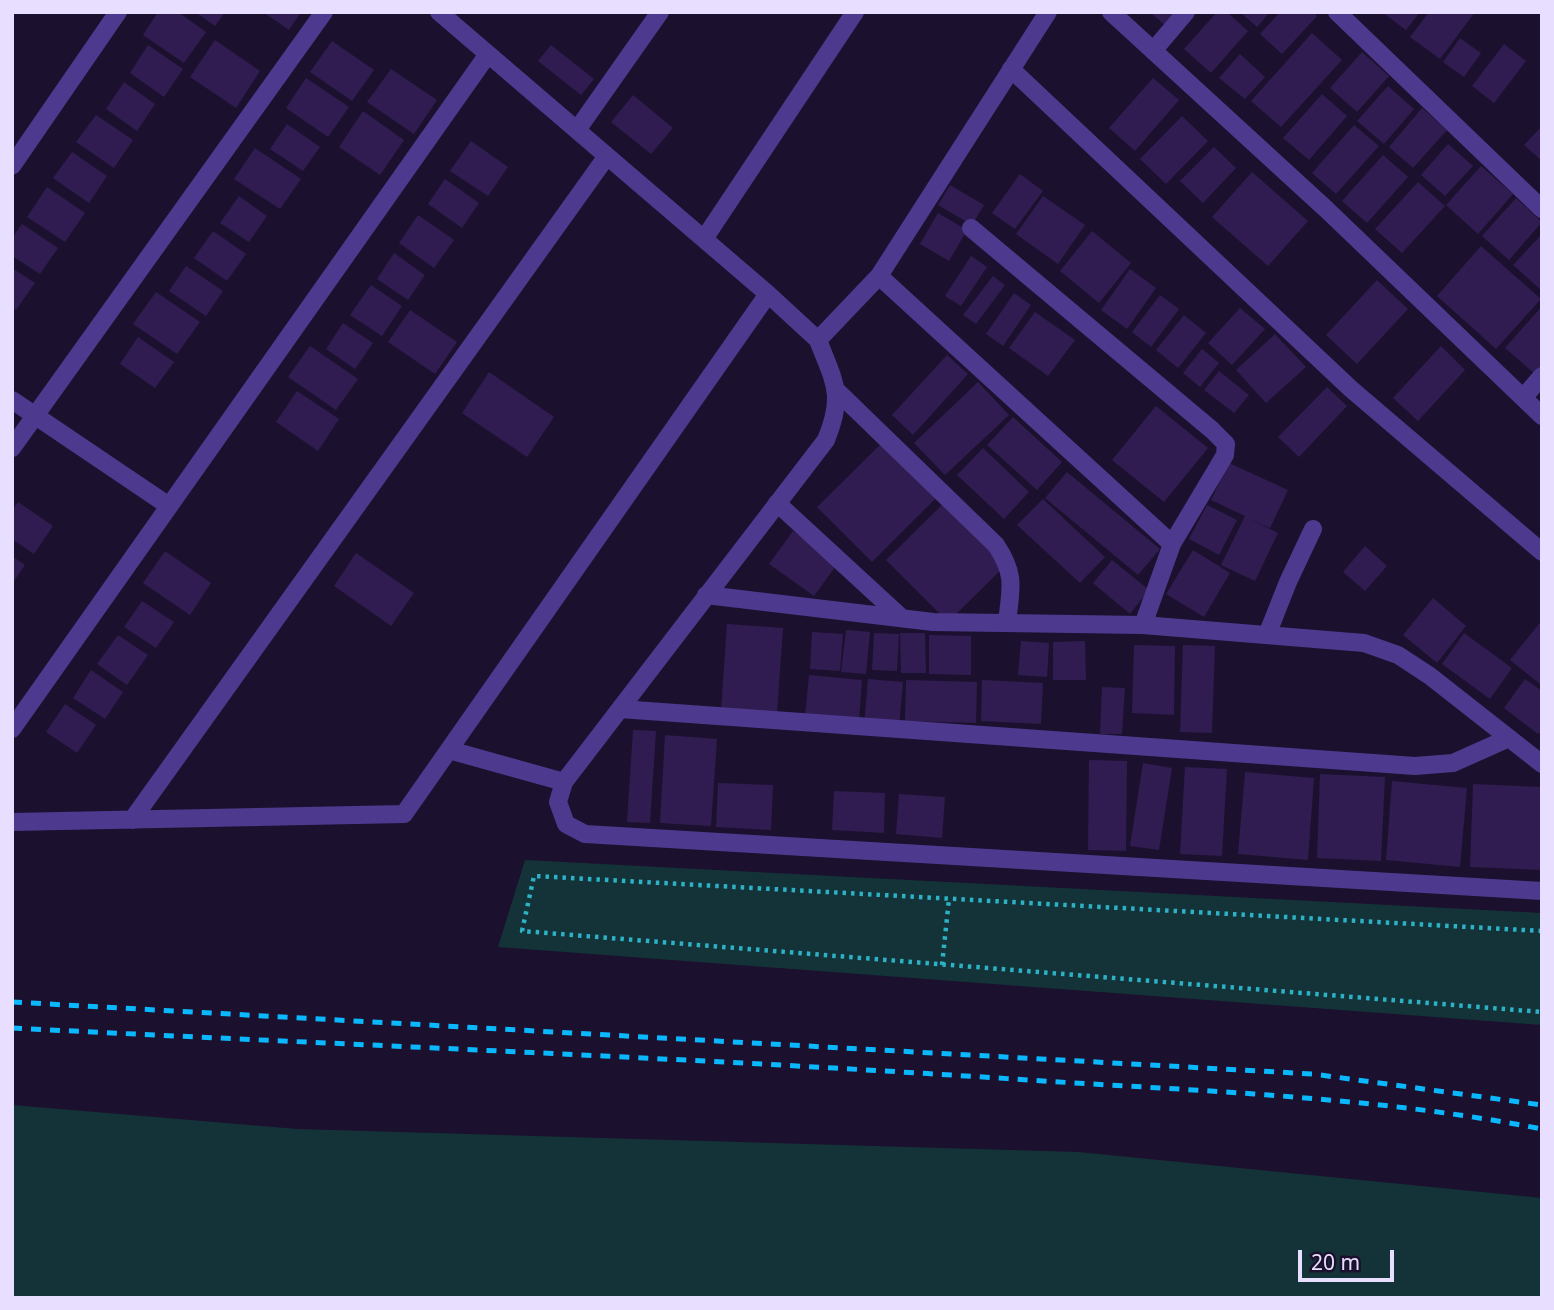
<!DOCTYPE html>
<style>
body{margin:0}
#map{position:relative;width:1554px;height:1310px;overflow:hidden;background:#1b112e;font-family:"Noto Sans",sans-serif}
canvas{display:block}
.frame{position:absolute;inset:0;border:14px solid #e8deff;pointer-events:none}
.scale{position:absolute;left:1298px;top:1250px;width:96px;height:32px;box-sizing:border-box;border:4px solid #e8deff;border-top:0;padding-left:9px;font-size:21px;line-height:24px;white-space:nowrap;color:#e8deff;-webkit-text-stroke:5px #1b112e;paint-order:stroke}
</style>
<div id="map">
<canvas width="1554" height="1310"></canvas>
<div class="frame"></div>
<div class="scale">20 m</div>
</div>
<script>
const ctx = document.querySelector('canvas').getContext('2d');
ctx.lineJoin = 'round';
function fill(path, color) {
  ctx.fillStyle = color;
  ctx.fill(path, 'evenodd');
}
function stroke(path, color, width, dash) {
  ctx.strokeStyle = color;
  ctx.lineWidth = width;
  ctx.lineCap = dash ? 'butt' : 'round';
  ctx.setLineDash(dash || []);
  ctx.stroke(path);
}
fill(new Path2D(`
 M525 860 1542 913V1025L498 947Z
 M12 1105 297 1129 1078 1152 1542 1198V1298H12Z`), '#143338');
fill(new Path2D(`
 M158 12H178L206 32 184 63 143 35Z
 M195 12H225L215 26Z
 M263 12H301L289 30Z
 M1150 12H1179L1167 27Z
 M1217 12H1227L1248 31 1211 73 1184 49Z
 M1240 12H1270L1257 27Z
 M1280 12H1313L1317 16 1282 54 1260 34Z
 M1382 12H1420L1406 30Z
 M1429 12H1475L1440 59 1410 37Z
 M1312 33 1342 60 1281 127 1251 101Z
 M1460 38 1481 53 1464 77 1443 62Z
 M215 40 260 71 236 108 190 77Z
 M332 41 374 70 352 101 310 72Z
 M1504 44 1526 61 1494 103 1472 86Z
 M148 45 183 69 164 97 130 73Z
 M551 45 594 79 581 95 538 61Z
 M1362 52 1389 76 1357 112 1330 88Z
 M1240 54 1265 77 1245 99 1219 78Z
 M391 69 437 100 414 134 367 102Z
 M306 78 349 107 328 137 286 108Z
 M1153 78 1179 100 1135 151 1109 128Z
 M124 82 155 104 137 131 106 109Z
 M1388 86 1414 109 1384 144 1357 121Z
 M1322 94 1347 116 1309 160 1283 138Z
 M633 95 673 128 651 154 611 122Z
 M1422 108 1447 130 1413 168 1389 147Z
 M363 111 404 140 380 175 339 147Z
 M96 115 133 140 114 168 76 142Z
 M1182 116 1208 141 1166 184 1140 159Z
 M287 124 320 147 303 171 270 149Z
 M1354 125 1379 146 1336 194 1312 173Z
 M1542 126V161L1524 145Z
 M471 141 508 167 488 196 450 171Z
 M1448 144 1473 166 1445 196 1421 175Z
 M1214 147 1236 168 1203 203 1180 181Z
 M255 148 301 179 280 209 234 179Z
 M72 152 107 176 89 203 53 178Z
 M1383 155 1408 177 1367 223 1342 201Z
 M1481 166 1513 194 1478 234 1446 205Z
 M1252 172 1308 221 1268 266 1212 217Z
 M1020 174 1043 191 1015 229 992 213Z
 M445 179 479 203 462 228 428 204Z
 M1418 182 1445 206 1402 253 1375 229Z
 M950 185 984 205 972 225 938 205Z
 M47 187 85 213 65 242 27 217Z
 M239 196 267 216 249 242 220 223Z
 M1043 196 1085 225 1058 264 1016 234Z
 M1516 198 1542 222 1509 260 1482 236Z
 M938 213 967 230 949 261 920 244Z
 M418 215 454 240 434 268 399 243Z
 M22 224 58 248 40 274 12 256V238Z
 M213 231 246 254 227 281 194 258Z
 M1092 231 1131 263 1099 303 1060 271Z
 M1542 234V291L1513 265Z
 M1481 246 1541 299 1496 349 1437 296Z
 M394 253 425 275 408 300 377 279Z
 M971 256 987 267 961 306 945 296Z
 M186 266 223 291 206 316 169 291Z
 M12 268 35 283 16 310 12 308Z
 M1130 269 1156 288 1127 329 1101 310Z
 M993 276 1005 285 976 324 963 315Z
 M1377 280 1408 309 1357 364 1326 335Z
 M371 285 402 306 382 336 350 315Z
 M156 292 200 322 177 354 133 324Z
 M1014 293 1031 305 1003 346 986 334Z
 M1160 295 1179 309 1151 347 1132 332Z
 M1542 306V368L1536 375 1505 348Z
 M1240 308 1265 329 1232 365 1208 343Z
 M410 310 457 342 435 374 388 342Z
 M1035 312 1075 340 1048 376 1009 348Z
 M1184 315 1206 333 1178 368 1156 350Z
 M343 323 373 343 355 369 326 349Z
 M1275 334 1306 367 1266 403 1236 370Z
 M138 337 174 362 155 388 120 364Z
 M310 346 358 379 336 410 288 377Z
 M1441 346 1465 370 1418 421 1393 398Z
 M1202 349 1219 363 1200 387 1183 373Z
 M947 355 968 374 913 435 892 415Z
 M1219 371 1249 395 1234 413 1204 390Z
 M489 372 554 417 527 457 462 413Z
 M978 382 1009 415 945 475 914 443Z
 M1327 387 1347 406 1299 457 1278 437Z
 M297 391 339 419 318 451 276 422Z
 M1156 406 1208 448 1164 502 1112 460Z
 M1013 417 1062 462 1037 490 987 445Z
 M885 440 940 494 872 562 817 507Z
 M983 448 1029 492 1004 519 957 475Z
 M1229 463 1288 490 1270 528 1250 519 1278 533 1255 581 1221 565 1245 516 1211 500Z
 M1067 472 1160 549 1138 575 1045 498Z
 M1043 499 1105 557 1080 583 1017 525Z
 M946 501 1008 563 948 622 886 560Z
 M18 502 53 526 34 554 12 539V510Z
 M1207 505 1237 520 1219 555 1189 539Z
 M793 531 838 563 814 596 769 564Z
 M1365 546 1387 566 1365 591 1343 572Z
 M1193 550 1230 573 1204 617 1166 594Z
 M165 551 211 583 190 615 143 583Z
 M356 553 414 593 391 626 334 586Z
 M12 556 25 565 12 584Z
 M1112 560 1149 590 1130 614 1093 583Z
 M1433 598 1466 626 1437 663 1403 635Z
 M142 601 174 622 156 648 124 627Z
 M1542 620V682L1540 684 1510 660Z
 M727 624 783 628 777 714 721 710Z
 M846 630 870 632 866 674 841 672Z
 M812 632 843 634 840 671 810 669Z
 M874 633 899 634 897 671 872 670Z
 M900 633H925L926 673H901Z
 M1464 633 1512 668 1490 699 1442 664Z
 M118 635 148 655 127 685 97 664Z
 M929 635 971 636V675L929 674Z
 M1021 641 1049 643 1047 677 1018 675Z
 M1085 641 1086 680H1053V642Z
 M1134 645 1175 646 1174 715 1132 713Z
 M1183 645 1215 646 1212 733 1180 732Z
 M91 670 123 692 105 719 73 698Z
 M809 675 862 680 859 721 805 716Z
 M868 679 903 682 899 729 864 726Z
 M1525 679 1542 691V730L1538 734 1504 708Z
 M906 680 977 682 976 723 905 721Z
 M982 680 1043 683 1041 724 981 721Z
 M1102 687 1125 688 1122 734H1100Z
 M65 704 96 725 77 753 46 732Z
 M633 730 656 731 650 823 627 822Z
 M665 735 717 739 711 826 660 823Z
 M1089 760 1127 761 1126 851 1088 850Z
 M1143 763 1172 768 1159 850 1130 846Z
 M1185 767 1227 769 1222 856 1180 854Z
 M1245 772 1314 778 1308 860 1238 854Z
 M1320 774 1385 777 1381 861 1317 858Z
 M1392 781 1467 788 1460 867 1386 860Z
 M718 783 773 785 771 830 716 827Z
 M1473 784 1542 787V870L1470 867Z
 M834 791 885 793 884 833 832 830Z
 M899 794 945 797 942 838 896 834Z`), '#301c50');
stroke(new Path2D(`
 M1542 931 534 876 522 931 1542 1012
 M942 965 949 899`), '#2cb1c5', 4.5, [3.5, 5]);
stroke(new Path2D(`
 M439 12 768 294 818 340 879 276 1048 12
 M1111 12 1326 209 1542 416
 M1337 12 1542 209
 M1153 51 1186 12
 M1011 69 1351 389 1542 552
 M577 130 660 12
 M12 166 118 12
 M971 228 1212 430 1226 444 1225 455 1172 544 1143 625
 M704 239 855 12
 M879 276 1172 544
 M818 340C834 382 845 394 826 440L564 782 558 802 566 824 585 834 1542 891
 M837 391 996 545C1016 575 1011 588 1007 622
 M1523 398 1542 376
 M12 400 169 506
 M12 448 324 12
 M777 503 902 618
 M706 595 933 622 1143 625 1364 643 1398 655 1430 676 1542 764
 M1267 635 1288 582 1313 529
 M620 709 1415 766 1453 763 1509 738
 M12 729 488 54
 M449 750 564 782
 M132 820 607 156
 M12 822 404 814 768 294`), '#4d3a8f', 18);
stroke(new Path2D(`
 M12 1002 1313 1074 1542 1105
 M12 1028C346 1045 680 1057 1013 1079 1189 1091 1368 1095 1542 1129`), '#0ab8ff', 5, [10, 9]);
</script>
